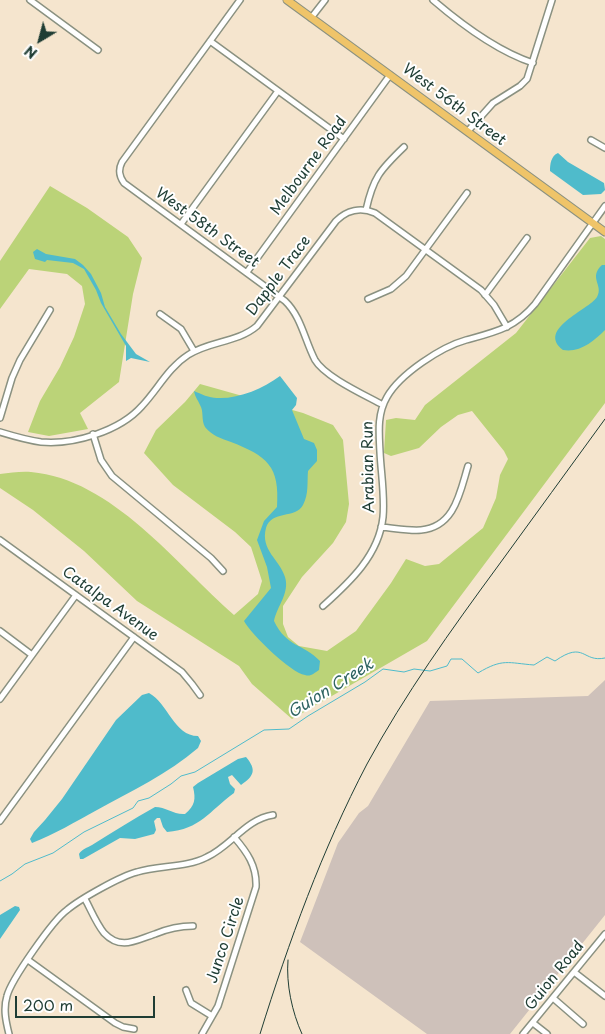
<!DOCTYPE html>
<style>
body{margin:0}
#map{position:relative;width:605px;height:1034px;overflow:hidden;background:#f5e5ce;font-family:"Playpen Sans",sans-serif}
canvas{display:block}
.north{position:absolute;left:15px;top:15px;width:50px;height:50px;-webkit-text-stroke:4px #fff;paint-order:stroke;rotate:217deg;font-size:14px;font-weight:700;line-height:20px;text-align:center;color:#1f3d34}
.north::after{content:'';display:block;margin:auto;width:18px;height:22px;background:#1f3d34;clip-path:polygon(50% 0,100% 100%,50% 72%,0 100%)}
.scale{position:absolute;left:15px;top:996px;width:140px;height:22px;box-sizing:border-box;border:2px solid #1f3d34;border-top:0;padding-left:6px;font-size:15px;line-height:18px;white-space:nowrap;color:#1f3d34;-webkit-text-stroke:4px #fff;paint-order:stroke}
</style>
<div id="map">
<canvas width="605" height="1034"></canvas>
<div class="north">N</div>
<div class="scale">200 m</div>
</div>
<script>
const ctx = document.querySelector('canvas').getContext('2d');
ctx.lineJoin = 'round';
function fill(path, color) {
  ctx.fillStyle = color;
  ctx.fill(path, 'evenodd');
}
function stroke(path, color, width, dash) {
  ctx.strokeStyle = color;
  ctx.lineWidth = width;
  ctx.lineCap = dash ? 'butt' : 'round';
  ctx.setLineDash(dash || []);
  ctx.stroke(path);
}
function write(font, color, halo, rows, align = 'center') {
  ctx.font = font + ' "Playpen Sans",sans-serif';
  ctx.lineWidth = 4;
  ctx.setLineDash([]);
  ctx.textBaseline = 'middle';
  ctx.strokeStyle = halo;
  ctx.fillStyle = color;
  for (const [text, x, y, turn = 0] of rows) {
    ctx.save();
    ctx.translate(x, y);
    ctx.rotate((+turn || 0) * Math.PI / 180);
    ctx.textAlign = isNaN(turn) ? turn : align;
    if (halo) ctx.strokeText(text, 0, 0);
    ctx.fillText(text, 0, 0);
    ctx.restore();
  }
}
fill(new Path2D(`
 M605 680V915L510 1034H427L300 942 338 843 359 813 368 806 430 701 588 696Z`), '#cec1ba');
fill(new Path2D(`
 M50 186 87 208 128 237 142 258 133 294 119 382 80 413 88 429 49 436 28 432 40 401 60 367 74 337 85 304 82 286 67 274 29 269 0 309V261Z
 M601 236 605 239V403L427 641 292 719 252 684 239 666 137 601 84 551 33 510 0 488V474C10 473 21 471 31 472 112 479 176 564 234 615L258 594 262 581 251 547 235 532 173 485 144 453 156 430 185 402 200 384 303 413 333 425 343 440 349 504 346 522 333 543 302 577 283 606V624L288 637 299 646 327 651 356 631 391 583 406 559 425 566 439 564 483 528 496 498 500 475 508 459 504 451 472 411 458 415 441 427 419 448 391 456 384 453 386 420 396 418 415 420 425 405 516 333 590 238Z`), '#bbd378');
fill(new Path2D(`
 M558 153 568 162 604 183 605 190 601 194 583 195 550 171C550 164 551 156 558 153Z
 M37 249 46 254 75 259 83 265 91 274 101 293 105 307 121 334 136 354 150 362 131 358 126 361V346L101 303 96 290 84 269 73 263 47 260 45 262 35 259 33 252Z
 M602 265H605V330C594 341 580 353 563 350 536 329 589 310 597 297 604 285 588 278 602 265Z
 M280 376 297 398 296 405 292 410 304 439 314 443 317 450V461L308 471C307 482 309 494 303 505 296 519 271 510 266 528 260 550 280 560 285 577 290 593 277 606 274 621 287 648 303 643 320 661L319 670C314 673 311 677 305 675 291 673 251 634 244 621L271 588 267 567 257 540 264 521 277 507C280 466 267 456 231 442 222 439 211 435 205 427 201 420 204 411 200 405 198 400 195 397 194 391 201 394 209 398 217 398 239 399 262 389 280 376Z
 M149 693C168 703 174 736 198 736L201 741 198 748C168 774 131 791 97 810 75 822 55 834 32 843L30 839 34 832 45 820 62 799 116 720 142 695Z
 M246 757C257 770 254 776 241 785L232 775 228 777 230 784 235 789 234 793C208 812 201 829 167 832L163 827 160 818H157L154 821 156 830 154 834 135 839 120 838 83 859H80L79 854C82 849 87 848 92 845 113 832 133 819 155 807 166 807 174 815 185 814 195 806 196 799 193 787L198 783 238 759Z
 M15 906 19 907 20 910 0 939V915Z`), '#4fbbcb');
stroke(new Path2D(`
 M0 881 12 874 25 864 53 853 84 832 133 808 138 801 149 798 171 784 181 776 195 772 264 730 289 729 308 716 365 682 383 669 404 672 414 669 430 671 447 666 451 659H462L478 673C503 658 508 663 534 665L547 657 555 661C585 640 582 663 605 658`), '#4fbbcb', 1);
const minor = new Path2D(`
 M30 0 98 50
 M240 0 122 162C118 170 119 176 124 183L285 301C301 316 305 341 315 360 325 377 365 395 383 405
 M433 0C461 24 497 51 533 63
 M311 18 325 0
 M210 41 344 139
 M468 131 493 103 520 86 527 79 552 0
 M591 140 605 148
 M366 210C373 178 380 170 404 147
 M181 224 278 91
 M247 272 390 75
 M485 295 527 238
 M368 299 391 289 406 276 467 193
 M160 314 181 329 194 351
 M0 418 12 378 20 360 50 310
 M0 432C13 436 27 440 41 442 74 445 120 431 142 406 158 389 168 368 188 355 209 341 237 343 257 326L336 221C347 210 361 207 375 213L481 290 494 305 507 327
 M93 434 101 460 112 476 211 558 223 571
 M381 527C394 528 408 531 421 530 455 527 460 492 468 466
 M0 540 182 672 192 684 200 695
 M323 606C350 582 379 555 383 517 385 496 381 473 380 452 379 433 377 414 387 397 400 374 441 347 466 340 495 332 515 328 535 304L605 206
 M0 631 32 655
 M0 699 76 595
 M0 821 134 637
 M85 899C91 910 96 923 104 933 121 951 136 940 155 934 167 929 180 926 193 926
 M28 960 115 1023 123 1027 134 1029
 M574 972 605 996
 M186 990 191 1003 212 1016
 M553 998 583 1024
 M533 1023 547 1034
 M9 1034C6 1022 3 1009 7 996 11 980 53 920 67 910 80 899 121 876 137 872 159 865 186 868 207 857 231 846 246 819 273 815
 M202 1034 218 1006 256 887C257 866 247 852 234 837
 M523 1034 605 934`);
const major = new Path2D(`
 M287 0 605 232`);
stroke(minor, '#8a9181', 8);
stroke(major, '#8a9181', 9);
stroke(minor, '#fff', 5);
stroke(major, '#efc469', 7);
stroke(new Path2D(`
 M288 960C286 984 292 1012 302 1034
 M260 1034C289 941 322 850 367 764 405 694 451 630 498 566 534 517 569 468 605 419`), '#1f3d34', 1);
write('15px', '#1f3d34', '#fff', [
 ["West 56th Street",454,105,37],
 ["Melbourne Road",309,166,-54],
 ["West 58th Street",207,228,36],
 ["Dapple Trace",279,276,-53],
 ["Arabian Run",369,467,-91],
 ["Catalpa Avenue",110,604,36],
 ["Junco Circle",226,940,-72],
 ["Guion Road",555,976,-51]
]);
write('italic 16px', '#2d6361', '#fff', [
 ["Guion Creek",331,689,-32]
]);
</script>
